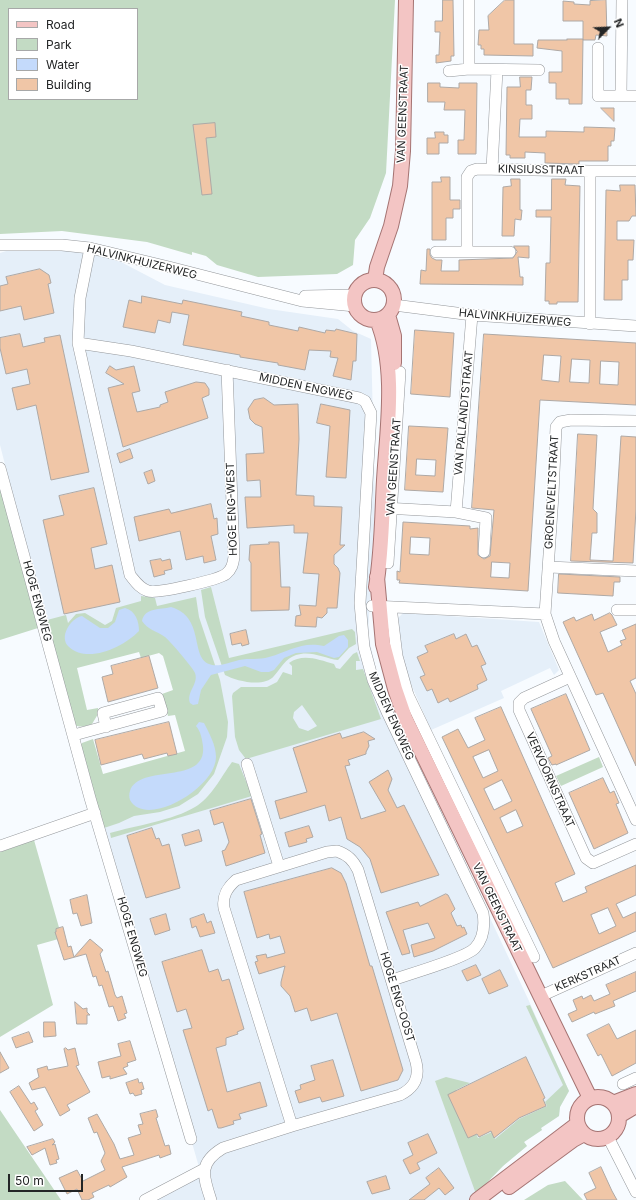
<!DOCTYPE html>
<style>
body{margin:0}
#map{position:relative;width:636px;height:1200px;overflow:hidden;background:#f7fbff;font-family:Inter,sans-serif}
canvas{display:block}
.legend{position:absolute;left:8px;top:8px;width:130px;height:92px;box-sizing:border-box;background:#fff;border:1px solid #a7a8a8;margin:0;padding:5px 7px;list-style:none;font-size:12px;color:#232526}
.legend li{display:flex;align-items:center;gap:8px;height:20px}
.legend b{width:20px;border:1px solid #a7a8a8}
.north{position:absolute;left:588px;top:8px;width:40px;height:40px;-webkit-text-stroke:3px #fff;paint-order:stroke;rotate:66deg;font-size:11px;font-weight:700;line-height:16px;text-align:center;color:#232526}
.north::after{content:'';display:block;margin:auto;width:14px;height:18px;background:#232526;clip-path:polygon(50% 0,100% 100%,50% 72%,0 100%)}
.scale{position:absolute;left:8px;top:1174px;width:75px;height:18px;box-sizing:border-box;border:2px solid #232526;border-top:0;padding-left:5px;font-size:12px;line-height:14px;white-space:nowrap;color:#232526;-webkit-text-stroke:3px #fff;paint-order:stroke}
</style>
<div id="map">
<canvas width="636" height="1200"></canvas>
<ul class="legend">
<li><b style="height:5px;background:#f3c5c4"></b>Road</li>
<li><b style="height:11px;background:#c3dbc4"></b>Park</li>
<li><b style="height:11px;background:#c4dafb"></b>Water</li>
<li><b style="height:11px;background:#f0c6a7"></b>Building</li>
</ul>
<div class="north">N</div>
<div class="scale">50 m</div>
</div>
<script>
const ctx = document.querySelector('canvas').getContext('2d');
ctx.lineJoin = 'round';
function fill(path, color) {
  ctx.fillStyle = color;
  ctx.fill(path, 'evenodd');
}
function stroke(path, color, width, dash) {
  ctx.strokeStyle = color;
  ctx.lineWidth = width;
  ctx.lineCap = dash ? 'butt' : 'round';
  ctx.setLineDash(dash || []);
  ctx.stroke(path);
}
function write(font, color, halo, rows, align = 'center') {
  ctx.font = font + ' Inter,sans-serif';
  ctx.lineWidth = 3;
  ctx.setLineDash([]);
  ctx.textBaseline = 'middle';
  ctx.strokeStyle = halo;
  ctx.fillStyle = color;
  for (const [text, x, y, turn = 0] of rows) {
    ctx.save();
    ctx.translate(x, y);
    ctx.rotate((+turn || 0) * Math.PI / 180);
    ctx.textAlign = isNaN(turn) ? turn : align;
    if (halo) ctx.strokeText(text, 0, 0);
    ctx.fillText(text, 0, 0);
    ctx.restore();
  }
}
fill(new Path2D(`
 M19 247 100 251 165 285 269 309 338 319 353 331 371 339 375 507 368 635 377 673 395 716 529 1001 569 1091 560 1107 559 1116 541 1128 542 1130 524 1142 527 1146 503 1166 469 1200H154L201 1174 140 963 98 831 187 754 190 749 165 653 153 647 60 670 32 570 0 445V253Z
 M403 613 539 622 559 670 554 675 550 668 501 691 504 698 431 730 408 677 401 648 398 618Z`), '#e5eff9');
fill(new Path2D(`
 M0 0H395L386 173 370 218 355 240 353 265 337 274 258 277 217 265 206 256 192 252V255L147 242 62 231 0 234ZM9 9H137V99H9Z
 M0 488 38 628 0 640Z
 M211 587 229 658 352 629 355 632 356 644 349 648 338 660C324 658 310 650 296 655 285 659 281 668 274 676 264 688 236 681 225 675L205 617 201 590Z
 M141 596 155 598 157 606 196 597 199 617 220 680 228 722 227 737 214 774 198 794 179 806 160 812 134 816 119 823 104 828 81 745 82 743 93 739 103 774 185 751 175 715 168 716 162 694 173 690 163 656 159 653 141 658 139 652 77 668 87 710 98 708V714L92 724C86 726 81 728 75 725L47 620 66 615 68 623 76 614 85 613 105 625 112 621 116 608 141 601Z
 M357 652 360 661H356V670L363 669 381 719 246 759 239 750 235 737 232 696 233 693 241 687H267L277 682 283 672 292 675V666L289 663C303 653 319 660 334 664L336 668 340 669 353 654ZM302 705 317 726 308 731 299 728 293 718 294 712Z
 M599 757 603 767 561 786 556 776Z
 M232 762 239 764 252 796 111 838 110 833C134 826 174 820 195 807 211 798 221 777 232 762Z
 M34 840 62 938 37 945 53 1005 0 1037V852Z
 M530 1005 569 1091 560 1107 559 1116 541 1128 542 1130 524 1142 527 1146 503 1166 476 1194 435 1081 446 1077 470 1083 456 1090 478 1138 492 1132 495 1139 519 1119 547 1106 545 1102 563 1085 526 1006Z
 M0 1110 61 1200H0Z
 M565 1181 583 1200H524L548 1185Z`), '#c3dbc4');
fill(new Path2D(`
 M171 607C205 617 190 656 209 664 217 668 231 662 239 660 249 658 259 660 269 657 290 651 302 641 324 646L339 636 344 635 348 640V647L339 657 334 658 317 652 296 653 284 658 274 670 269 672H261L245 666 211 675 201 690 198 704 193 705 190 703C186 692 199 684 195 673 194 669 170 641 165 637 157 631 148 630 142 621 145 607 160 610 171 607Z
 M125 608C136 611 139 622 139 631 124 647 88 664 69 647 58 637 71 618 82 616L100 628H108L115 622 119 610Z
 M199 722 204 723C209 733 216 745 216 757 216 788 146 829 130 800 129 797 129 794 130 791 139 763 207 786 203 746 202 739 201 732 196 726Z`), '#c4dafb');
const building = new Path2D(`
 M443 0H453L454 56H451V61L436 63V55H439L440 32H435V21H442Z
 M505 0H514V44H533V56L484 55V49H481V45H478L479 30H489L488 16Z
 M606 0 607 36 596 35 595 40H583V21H563V1L574 2V4L590 5V1Z
 M567 39H583L582 104H569V99H556V83H549V72H562V51L537 48 538 40H567Z
 M520 77H532L531 90H526V105H532V119H520L519 137H546V131L584 132V127L615 128 614 141H611V146H608V161H579V164L545 163V153L525 152V158H510V155H506L507 87H520Z
 M428 83H440V87L459 88V83H477L476 154H458V140H464L465 110H444L445 102H428Z
 M601 108H614V121Z
 M215 123 216 137 206 138 212 194 202 195 193 125Z
 M435 132H444V135H448V143H439V154H427V138H435Z
 M441 177H450V200H460V209H453V218H446V240H432V182H441Z
 M511 179H520V210H522L521 220 515 219 514 236H502L503 187 511 186Z
 M552 179H566L565 185 580 186 578 302H557V304H549V301H545L546 263H550L551 217H536V210H551Z
 M620 185H635L636 216H632L629 221H617V240H634L633 260H628V280H622V300H604L606 190 620 191Z
 M514 246H529V258L518 257 520 277H523V285L420 284 421 270 426 271 427 249H430V255L432 258 436 260H442L441 271H459V260L513 258 517 252Z
 M40 269 49 275 51 283 48 284 54 313 24 320 21 306 0 311V286L8 284 6 277Z
 M142 296 182 304 183 300 242 312 241 316 269 322V325L298 331 299 327 325 333 326 330 335 331 336 329 357 334 356 361H353L351 380 333 376 338 358 330 357 331 351 309 350 305 370 278 365V363L240 357V355L183 345 189 315 172 312 170 323 158 320 155 333 123 327 129 300 141 303Z
 M415 330 454 333 450 397 411 394Z
 M20 334 23 347 45 342 44 338 60 335 89 472 51 480 36 405 17 410 12 388 30 384 27 369 6 374 0 348V338Z
 M484 334 636 343V405L540 400 528 591 399 583 400 580H397V571L400 572 403 522 470 526V529L478 528V555L484 559 490 556 494 510 472 508ZM544 355 561 356 559 382 542 380ZM572 359 590 360 589 383 570 382ZM601 361 619 362 618 385 600 384ZM411 537 430 538 429 555 410 554ZM492 562 510 563 509 578 491 577Z
 M110 366 116 370 134 366 140 391 132 393 137 412 160 407V405L168 402 165 392 196 382 205 383 209 389V395L202 398 208 418 123 447 108 388 124 384 106 373Z
 M264 398 274 405 298 404 299 439 296 495 314 496V506L342 507 340 545H345L334 555V564L338 568 340 573 337 608H327V613L322 618 317 617 316 627 295 626 296 616 301 615 299 605 316 606 319 574 303 573 308 533H294V525L247 528 245 497H261L260 480 247 481 246 454 264 453 262 427 255 424 250 419 248 409 254 400Z
 M321 404 350 410 346 478 326 477 330 426 317 423Z
 M409 426 448 428 443 492 405 490ZM417 459 436 460 435 476 416 475Z
 M578 434 597 435 593 509 597 513V533H592L590 560 613 561 621 436 636 437V509L633 563 571 561Z
 M130 449 133 458 120 463 117 454Z
 M152 470 155 481 148 484 144 473Z
 M94 488 107 544 91 548 95 569 112 565 120 602 64 614 43 520 64 515 59 496Z
 M211 504 214 519 217 518 218 534 211 536 216 560 204 563 203 556 186 560 180 531 139 541 134 517 169 509 171 513Z
 M269 542H279L281 587H290L289 610 251 611V563L249 560 250 545 269 544Z
 M161 559 162 561 170 559 172 569 164 571 165 574 154 577 150 561Z
 M559 574 620 577V582H614L613 596 558 593Z
 M610 613 612 615 617 625 600 632 608 652 622 645 620 641 626 639 622 630 636 624V678L630 681 636 694V766L603 693 596 695 563 622 574 617 576 621 592 614 594 620Z
 M246 630 249 644 242 646 241 643 232 645 230 634Z
 M454 634 456 639 466 634 472 647 477 645 486 664 481 666 487 680 477 685 478 689 450 702 448 698 438 703 432 689 427 691 420 677 425 675 417 657 428 652 425 646Z
 M149 656 158 688 108 702 102 677 113 674 111 666Z
 M566 694 590 750 556 765V764L552 765 548 758 552 756 531 709Z
 M501 707 575 874 555 883 563 902 587 892 585 887 636 865V895L616 904 623 918 636 912V931L553 968 442 737 458 729 468 748 485 740 475 718ZM489 750 498 771 483 778 473 757ZM502 780 512 801 494 810 484 789ZM516 810 523 826 507 833 500 818ZM608 908 616 926 599 934 591 915Z
 M169 722 177 754 168 756 167 753 144 759 142 754 101 765 95 740Z
 M364 732 375 739 368 741 369 746 366 752V754L348 760 350 765 345 766 361 819 386 811 369 782 388 770 392 779 388 790 397 808 404 805 439 875 381 893 370 859 360 847 347 839 341 817 329 821 325 805 280 819 275 801 307 792 293 748 340 733 342 738Z
 M603 778 610 793 614 791 619 803 616 804 628 833 594 849 569 793Z
 M251 799 262 834 260 835 265 853 226 866 222 851 225 850 229 842 223 822 214 825 210 811Z
 M309 826 313 837 306 839 307 842 289 847 285 833Z
 M152 828 156 839 159 838 162 846 169 844 180 888 146 898 127 836Z
 M199 830 202 841 185 846 182 835Z
 M332 868 341 873 346 883 370 966H372L403 1070 398 1080 361 1091 337 1013 311 1021 307 1008 295 1012 290 996 281 986V982L285 966 259 974 255 962 258 961 256 956 266 954 267 958 285 953 280 936 270 939 269 934 257 938 244 892Z
 M446 894 448 895 455 909 451 913 457 926 461 925 462 928 464 927 467 934 433 951 414 957 411 945 435 938 428 923 403 930 410 953 402 955 386 912 418 902 420 906Z
 M87 895 92 923 81 926 77 913 73 914 70 900Z
 M166 914 170 930 155 935 150 919Z
 M204 914 207 923 211 921 215 933 200 937 196 926 192 928 190 919Z
 M63 927 68 947 71 946 74 957 90 939 103 950 100 954 106 972 108 971 115 995 117 998 122 996 127 1013 124 1014 126 1018 118 1021 113 1006 109 1007 102 985 99 986 96 976 93 977 86 954 64 960 55 932H56V929Z
 M202 950 209 972 218 969 222 981 229 979 244 1029 237 1032 238 1034 226 1038V1045L216 1048 227 1092 260 1082 267 1106 239 1114 241 1119 233 1121 234 1124 221 1128H218L212 1109 208 1111 183 1030 192 1028 186 1009 177 1012 162 962Z
 M476 965 481 975 467 981 462 971Z
 M500 970 508 986 489 994 482 979Z
 M636 972V991L613 1001 615 1006 595 1014 594 1012 572 1022 568 1014 577 1010 573 1000 582 996 583 999 591 995 594 1001 610 994 606 985Z
 M75 1002 83 1009 87 1008V1012L90 1015H87V1024H77Z
 M44 1022H55L56 1036 44 1037Z
 M609 1024 617 1039 636 1030V1063L612 1076 601 1054 598 1056 587 1035Z
 M29 1032 33 1042 16 1048 12 1038Z
 M130 1041 136 1060 127 1063 128 1066 123 1068 127 1074 110 1079V1076L102 1078 98 1062 121 1056 118 1044Z
 M66 1048 68 1050 75 1048 79 1065 76 1066 90 1092 67 1105 70 1110 60 1116 45 1087 32 1090 29 1083 39 1077 37 1069 47 1066 48 1070 68 1066 64 1049Z
 M0 1052 9 1068 0 1073Z
 M526 1057 545 1098 543 1099 546 1106 519 1118 494 1138 491 1131 479 1137 477 1134 468 1138 448 1095Z
 M333 1060 344 1096 322 1102 320 1097 299 1103 295 1091 301 1089 300 1085 315 1080 311 1066Z
 M138 1079 139 1083 142 1082 144 1089 141 1090 142 1094 135 1096 133 1093 130 1094 126 1083Z
 M19 1086 31 1104 34 1102 38 1109 35 1111 43 1125 34 1131 10 1092Z
 M156 1110 158 1117 156 1118 165 1146 169 1145 171 1154 160 1158 159 1155 122 1167 127 1177 110 1187 109 1185 92 1193 94 1197 88 1200H82L77 1189 67 1194 59 1178 77 1170 83 1181 105 1170 101 1161 105 1153 97 1132 94 1133 88 1118 97 1114 114 1144 120 1159 134 1155 128 1138 141 1134 138 1125 143 1124 140 1114Z
 M428 1134 437 1153 417 1163 420 1169 410 1174 403 1160 413 1155 408 1143Z
 M53 1139 55 1142 52 1145 55 1144 59 1159 56 1160 57 1163 50 1165 45 1148 32 1155 27 1147Z
 M601 1167 612 1191 617 1200H587L584 1194 596 1188 589 1173Z
 M439 1168 454 1188 445 1195 439 1188 424 1200H409L430 1184 426 1178Z
 M386 1176 390 1189 372 1194 367 1182Z`);
fill(building, '#f0c6a7');
stroke(building, '#aea9a6', 1);
const minor = new Path2D(`
 M598 48V96H636
 M469 69V0
 M449 71 469 69 539 70
 M621 95 622 0
 M492 169 497 70
 M0 245H62L90 248 169 267 302 301 355 306
 M90 248 80 298 78 343 130 575C135 581 139 588 148 591 157 594 218 580 226 574 232 569 233 564 234 557L227 370
 M467 251V177L471 171 477 169 590 171
 M436 252H510
 M305 296 355 295
 M394 305 472 315 636 326
 M590 324V171H636
 M78 343 131 351 359 398 365 401 371 413 360 603 364 647 373 680 388 714 483 913C485 926 484 938 475 948 466 958 407 975 392 980
 M0 468 90 798 191 1139
 M385 508 456 512 486 518 484 552
 M456 512 472 315
 M388 563 400 372
 M549 567 636 571
 M372 606 545 614 553 495 556 427 560 422 571 420 636 421
 M391 607 397 656 408 695 534 957
 M617 610H636
 M545 614 554 641 636 820
 M570 677 524 698 519 703V710L586 858 593 863 636 844
 M74 735 162 711 158 698 103 713 106 727
 M247 764 279 866
 M0 846 95 813
 M337 851C348 855 353 860 358 870L416 1062C420 1078 414 1088 400 1095L292 1126 224 908C222 896 227 888 236 880L327 852Z
 M541 996 636 953
 M623 1084 636 1078
 M608 1137 636 1192
 M145 1200 204 1169
 M211 1200C203 1176 198 1163 223 1148L292 1126`);
const major = new Path2D(`
 M354 300a20 20 0 1 1 40 0a20 20 0 1 1-40 0Z
 M375 280 377 267 391 226 400 186 403 151 406 0
 M388 315 394 336V363
 M377 577 383 644 395 689 405 718 590 1098
 M376 587C382 552 382 516 384 480 387 430 397 368 377 320
 M577 1118a21 21 0 1 1 42 0a21 21 0 1 1-42 0Z
 M613 1103 636 1094
 M619 1116 636 1106
 M509 1187 573 1140 584 1134
 M477 1200 577 1124`);
stroke(minor, '#94979b', 12);
stroke(major, '#a57473', 16);
stroke(minor, '#fff', 11);
stroke(major, '#f3c5c4', 14);
write('11px', '#232526', '#fff', [
 ["VAN GEENSTRAAT",403,114,-88],
 ["KINSIUSSTRAAT",541,170,1],
 ["HALVINKHUIZERWEG",142,262,14],
 ["HALVINKHUIZERWEG",515,318,5],
 ["MIDDEN ENGWEG",306,387,12],
 ["VAN PALLANDTSTRAAT",464,413,-85],
 ["VAN GEENSTRAAT",394,467,-86],
 ["GROENEVELTSTRAAT",552,492,-87],
 ["HOGE ENG-WEST",232,509,-92],
 ["HOGE ENGWEG",37,601,75],
 ["MIDDEN ENGWEG",391,716,66],
 ["VERVOORNSTRAAT",550,780,66],
 ["VAN GEENSTRAAT",497,908,64],
 ["HOGE ENGWEG",132,937,74],
 ["KERKSTRAAT",588,974,-24],
 ["HOGE ENG-OOST",397,997,73]
]);
</script>
